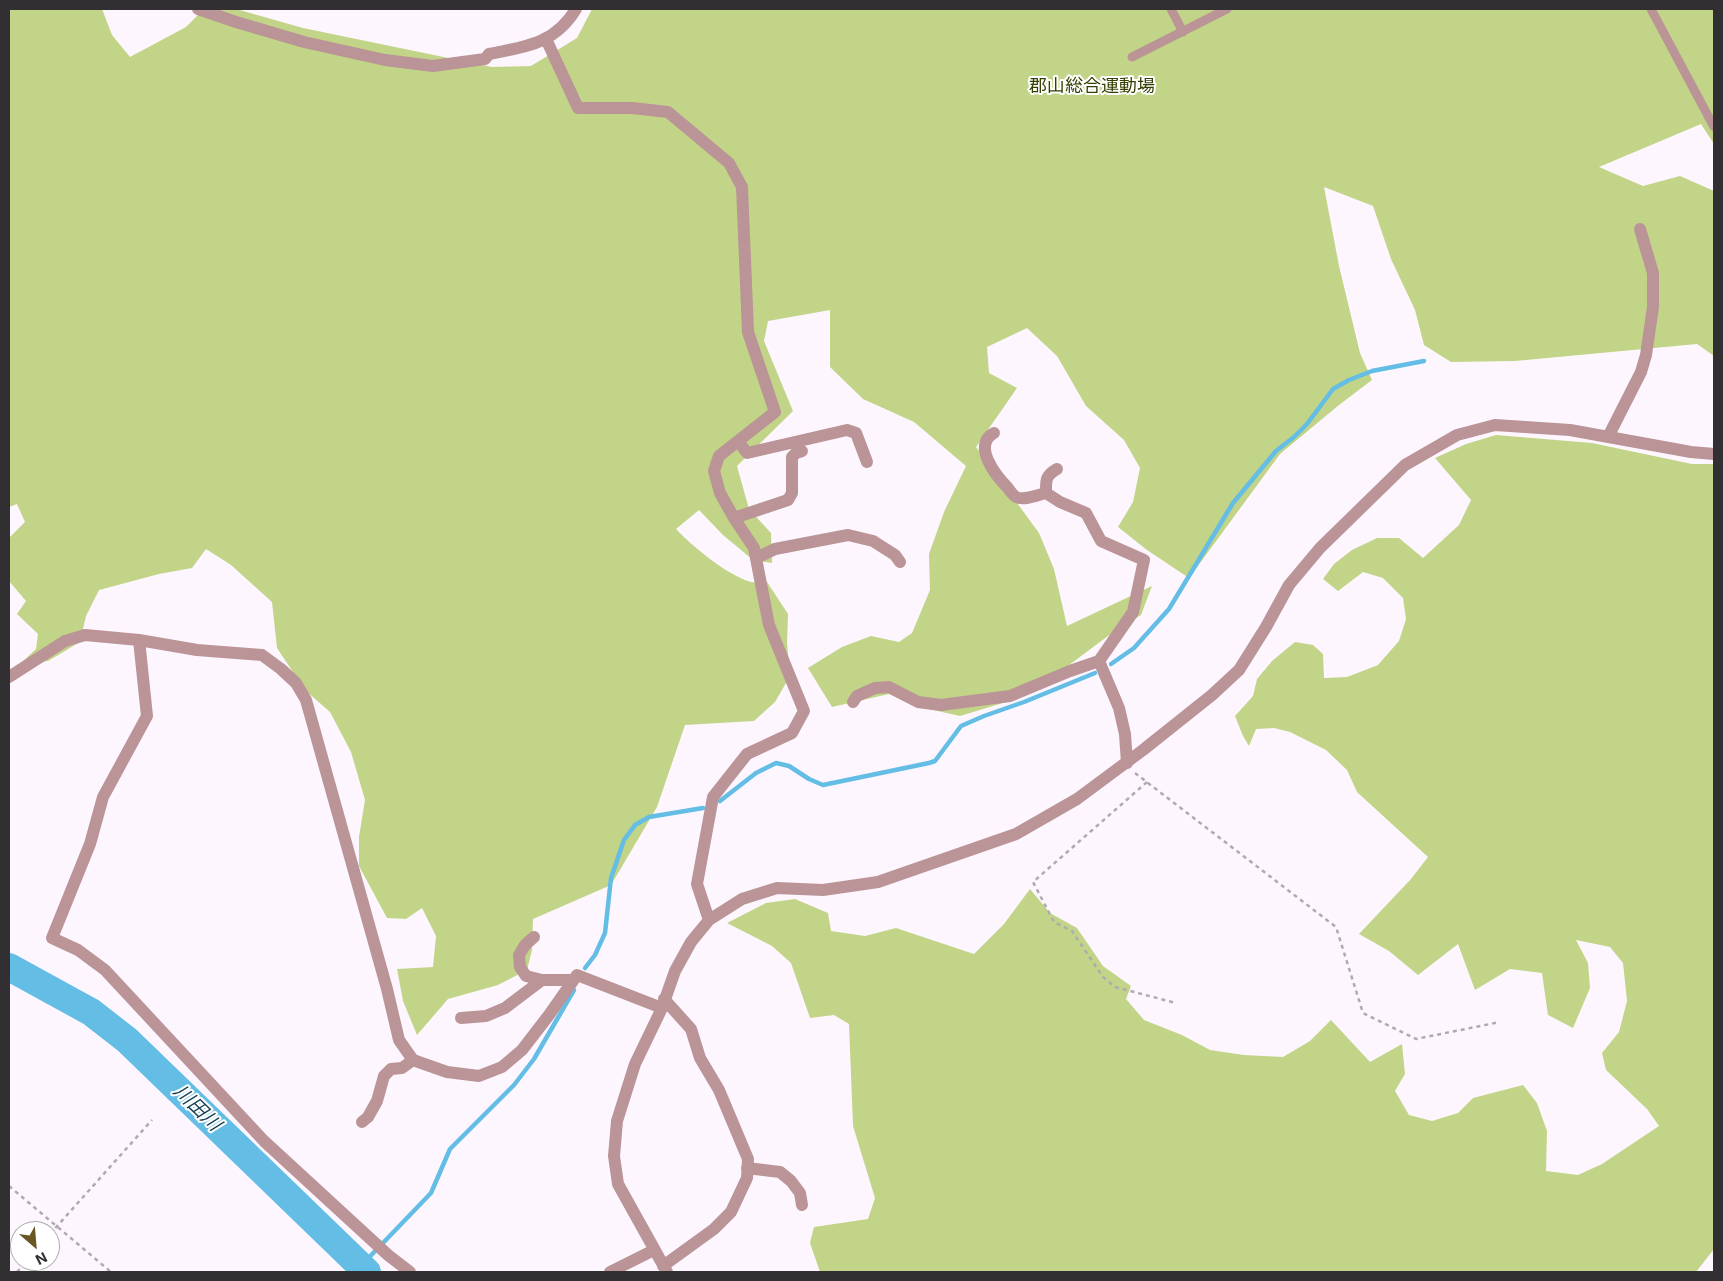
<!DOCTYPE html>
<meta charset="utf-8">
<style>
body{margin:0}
#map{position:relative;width:1723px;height:1281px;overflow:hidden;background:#fdf6ff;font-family:Inter,sans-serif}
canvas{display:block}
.frame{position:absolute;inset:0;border:10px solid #322f32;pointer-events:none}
.north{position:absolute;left:10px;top:1221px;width:50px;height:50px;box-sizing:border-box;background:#fff;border:1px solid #adacad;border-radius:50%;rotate:153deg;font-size:14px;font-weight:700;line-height:20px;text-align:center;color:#322f32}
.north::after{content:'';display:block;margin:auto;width:18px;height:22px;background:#695624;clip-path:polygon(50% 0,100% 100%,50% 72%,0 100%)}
</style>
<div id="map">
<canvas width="1723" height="1281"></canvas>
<div class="frame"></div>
<div class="north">N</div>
</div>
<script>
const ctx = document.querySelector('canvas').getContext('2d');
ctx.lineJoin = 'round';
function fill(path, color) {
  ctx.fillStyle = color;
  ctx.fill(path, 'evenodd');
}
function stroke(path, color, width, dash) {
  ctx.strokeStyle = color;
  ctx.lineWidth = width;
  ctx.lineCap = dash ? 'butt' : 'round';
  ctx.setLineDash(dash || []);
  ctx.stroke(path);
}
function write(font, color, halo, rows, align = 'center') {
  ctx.font = font + ' Inter,"Noto Sans JP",sans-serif';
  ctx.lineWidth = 4;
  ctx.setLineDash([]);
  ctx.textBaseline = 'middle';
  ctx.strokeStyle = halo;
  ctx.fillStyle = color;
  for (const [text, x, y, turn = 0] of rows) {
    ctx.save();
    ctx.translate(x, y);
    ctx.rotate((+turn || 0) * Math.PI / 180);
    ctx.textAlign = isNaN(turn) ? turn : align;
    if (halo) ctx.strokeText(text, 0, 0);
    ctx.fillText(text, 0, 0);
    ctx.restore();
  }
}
fill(new Path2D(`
 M9 9H102L112 35 130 57 186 27 204 9H236L303 28 492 67 531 66 577 38 592 9H1714V144L1701 124 1599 167 1643 186 1680 176 1714 191V356L1697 344 1515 361 1451 362 1424 345 1415 310 1391 259 1373 206 1324 187 1339 266 1360 353 1372 380 1339 405 1280 454 1189 578 1147 550 1118 527 1133 502 1140 468 1124 440 1086 406 1057 356 1027 328 987 347 989 373 1017 388 976 447 1039 533 1054 569 1067 626 1152 586 1141 615 1108 636 1065 668 1006 702 960 716 915 706 889 694 832 707 808 668 842 647 871 636 899 642 912 633 930 590 929 554 944 512 966 466 914 422 863 399 830 367V310L768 321 764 341 793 411 737 466 749 509 771 533 772 563 753 560 723 535 699 510 676 529C693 547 727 575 751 582 756 583 762 582 767 582L788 614 787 643 790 676 775 702 754 721 685 725 657 807 611 885 533 919 532 950 527 970 498 985 448 999 417 1035 403 1001 397 969 433 967 436 936 422 908 406 919 387 918 359 866V837L365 800 351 752 330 712 305 690 277 648 272 602 231 565 206 549 192 568 159 574 99 590 86 616 80 642 48 661 19 665 36 649 38 634 17 614 26 601 9 581V538L25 522 17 504 9 507Z
 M1496 435 1592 443 1692 464H1714V1249L1696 1272H820L810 1243 814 1227 868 1219 875 1198 853 1126 849 1024 834 1015 810 1018 791 963 772 946 727 923 766 903 795 899 828 913 831 931 865 936 896 928 974 954 1004 924 1030 889 1050 913 1077 928 1103 966 1131 986 1126 999 1144 1020 1182 1035 1210 1050 1244 1055 1283 1057 1310 1041 1331 1020 1370 1062 1402 1044 1405 1074 1395 1091 1409 1115 1432 1121 1458 1113 1473 1098 1523 1085 1537 1103 1547 1131 1546 1171 1578 1175 1602 1164 1659 1126 1647 1109 1606 1070 1602 1053 1619 1032 1627 1001 1623 963 1610 947 1576 940 1588 963 1590 988 1573 1028 1548 1015 1542 973 1510 969 1475 990 1458 944 1418 975 1389 951 1359 934 1411 879 1428 857 1357 792 1347 770 1326 750 1290 732 1274 728 1256 729 1249 746 1243 736 1235 716 1253 696 1257 679 1272 661 1295 642 1313 645 1323 654 1324 678 1347 677 1378 665 1399 641 1406 619 1403 598 1383 578 1363 572 1338 591 1323 579 1334 564 1352 550 1377 538H1399L1423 558 1459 525 1471 500 1435 458 1466 444Z`), '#c2d487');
stroke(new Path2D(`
 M1111 664 1134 648 1169 609 1233 503 1276 451 1294 437 1307 424 1333 389 1349 380 1372 371 1424 361
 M720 801 756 773 776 763 789 766 809 779 823 785 929 763 935 761 961 726 984 716 1024 702 1095 673
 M585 968 595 955 605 933 611 878 624 840 635 825 649 817 703 808
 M382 1244 431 1193 450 1149 514 1085 534 1059 574 990
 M361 1266 377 1249`), '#64bde5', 4.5);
stroke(new Path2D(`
 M9 967 91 1012 127 1040 367 1272`), '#64bde5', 28);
stroke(new Path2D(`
 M1135 773 1336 927 1363 1013 1416 1039 1500 1022
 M1147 782 1033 882 1054 922 1072 931 1103 977 1115 987 1176 1003
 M9 1186 111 1272
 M50 1234 152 1120
 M17 1272 27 1261`), '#afaab0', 2.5, [4, 4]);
stroke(new Path2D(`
 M1171 9 1183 32
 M1651 9 1714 127
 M1132 57 1227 9`), '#ba9496', 9);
stroke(new Path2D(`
 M198 9 236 22 304 42 385 60 433 66 485 59 489 54C525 47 555 44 576 9
 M546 39 578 108H632L668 112 729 163 742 187 748 332 775 412 719 456 714 471 720 493 734 518 754 548 769 625 804 711 792 733 747 754 713 797 697 884 709 920
 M994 433C971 445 997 477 1008 488 1010 491 1013 495 1016 497 1024 501 1037 495 1046 493L1060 502 1086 513 1101 541 1144 560 1133 612 1099 661 1119 708 1125 734 1127 763
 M1608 437 1641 372 1646 355 1653 307V273L1640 229
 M738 441 747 453 847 430 856 433 867 462
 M1046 493C1046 480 1045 476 1057 469
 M734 518 788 500 792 493V457L796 453 802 451
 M756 558 775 549 848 535 873 541 895 555 900 562
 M139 640 147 716 103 797 90 844 52 938 78 950 105 970 264 1141 388 1255 410 1272
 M9 677 65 641 85 635 139 640 197 650 262 655 281 669 296 683 306 700 387 989 399 1040 413 1060 447 1072 479 1076 502 1067 522 1050 549 1015 577 975 662 1008
 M853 702 857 696 875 688 889 687 918 702 941 705 1010 696 1070 671 1099 661
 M534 937 525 945 519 955 520 967 526 976 542 980
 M461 1018 486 1016 505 1008 542 980H573
 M362 1122 368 1117 377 1101 384 1076 391 1069 402 1068 413 1060
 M747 1168 780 1172 791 1181 800 1193 802 1205
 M663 1266 714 1229 731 1212 747 1178 748 1159 719 1090 700 1058 691 1029 664 999
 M610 1272 654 1250
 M667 1272 618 1184 614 1156 617 1121 635 1064 662 1008 675 971 691 942 709 920 742 899 777 888 823 890 878 882 1016 834 1077 799 1143 750 1212 695 1239 670 1266 627 1289 585 1320 548 1405 465 1457 435 1495 425 1570 430 1691 452 1714 454`), '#ba9496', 12);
write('18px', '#353f02', '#fff', [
 ["郡山総合運動場",1092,87]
]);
write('italic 19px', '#184051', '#fff', [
 ["川田川",197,1108,44]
]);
</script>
